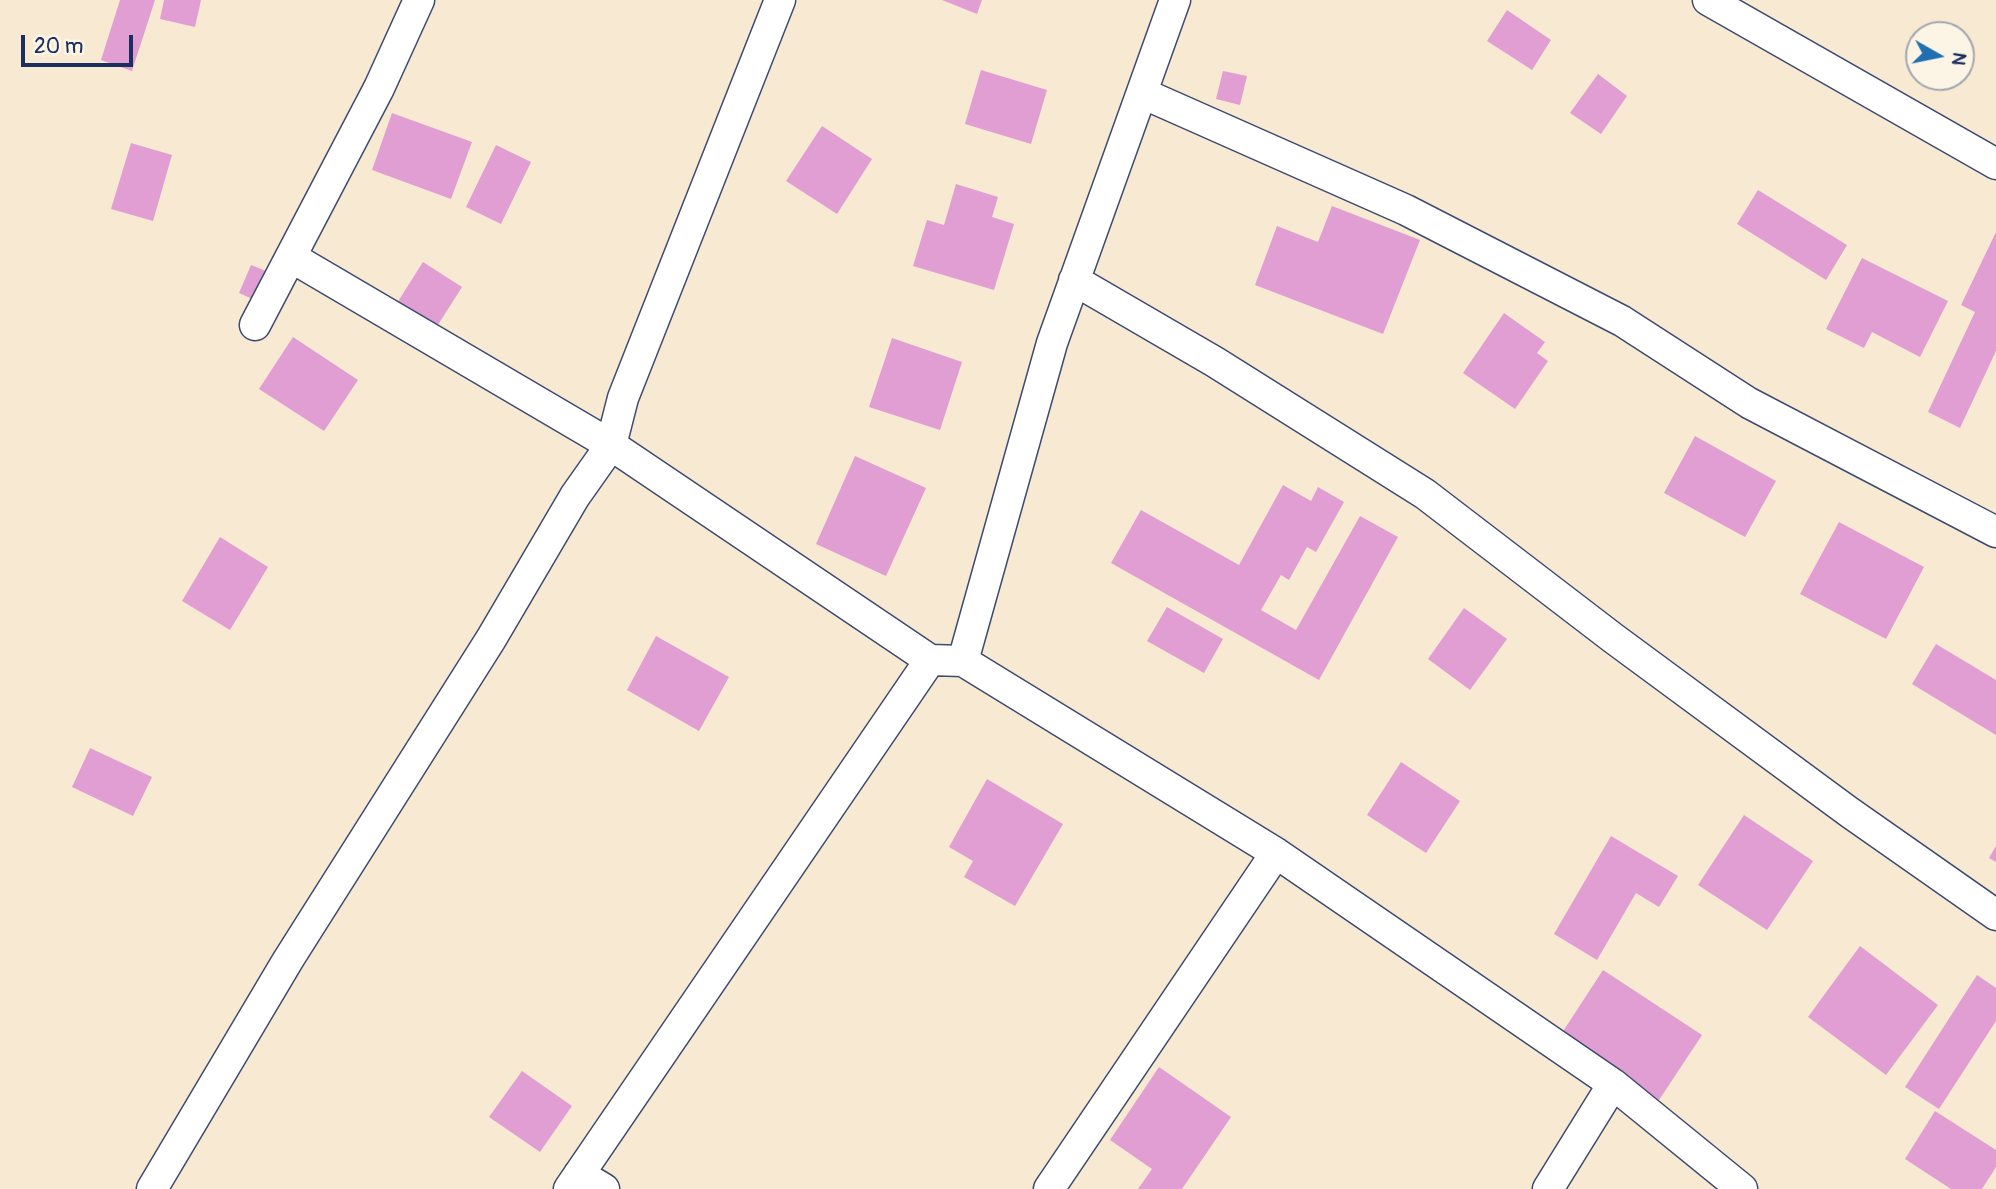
<!DOCTYPE html>
<style>
body{margin:0}
#map{position:relative;width:1996px;height:1189px;overflow:hidden;background:#f8e9d3;font-family:Pangolin,sans-serif}
canvas{display:block}
.north{position:absolute;left:1905px;top:21px;width:70px;height:70px;box-sizing:border-box;background:#fcf5e5;border:2px solid #a2a6af;border-radius:50%;rotate:99deg;font-size:19px;font-weight:700;line-height:28px;text-align:center;color:#1b2f5e}
.north::after{content:'';display:block;margin:auto;width:24px;height:32px;background:#1f6fb2;clip-path:polygon(50% 0,100% 100%,50% 72%,0 100%)}
.scale{position:absolute;left:21px;top:35px;width:112px;height:32px;box-sizing:border-box;border:4px solid #1b2f5e;border-top:0;padding-left:9px;font-size:21px;line-height:24px;white-space:nowrap;color:#1b2f5e;-webkit-text-stroke:5px #fcf5e5;paint-order:stroke}
</style>
<div id="map">
<canvas width="1996" height="1189"></canvas>
<div class="north">N</div>
<div class="scale">20 m</div>
</div>
<script>
const ctx = document.querySelector('canvas').getContext('2d');
ctx.lineJoin = 'round';
function fill(path, color) {
  ctx.fillStyle = color;
  ctx.fill(path, 'evenodd');
}
function stroke(path, color, width, dash) {
  ctx.strokeStyle = color;
  ctx.lineWidth = width;
  ctx.lineCap = dash ? 'butt' : 'round';
  ctx.setLineDash(dash || []);
  ctx.stroke(path);
}
fill(new Path2D(`
 M120 0H155L132 71 101 60Z
 M164 0H201L195 27 160 19Z
 M942 0H982L977 14Z
 M1507 10 1551 40 1532 70 1487 41Z
 M981 70 1047 90 1031 144 965 124Z
 M1223 71 1247 76 1240 105 1216 99Z
 M1598 74 1627 96 1601 134 1570 113Z
 M392 113 472 142 451 199 372 170Z
 M822 126 872 159 837 214 786 181Z
 M131 143 172 155 153 221 111 209Z
 M496 145 531 162 501 224 466 207Z
 M956 184 998 197 992 217 1014 224 994 290 913 266 927 220 944 225Z
 M1758 190 1847 245 1826 280 1737 224Z
 M1332 206 1420 240 1383 334 1255 285 1277 226 1318 242Z
 M1996 232V351L1960 428 1928 412 1975 312 1961 305Z
 M1862 258 1948 301 1920 357 1872 332 1864 348 1826 329Z
 M423 262 462 287 436 328 397 303Z
 M251 265 271 273 259 302 239 293Z
 M1504 313 1545 342 1537 353 1548 361 1515 409 1463 373Z
 M293 337 358 380 324 431 259 389Z
 M892 338 962 362 940 430 869 407Z
 M1695 436 1776 481 1745 537 1664 493Z
 M855 456 926 488 886 576 816 544Z
 M1283 485 1311 501 1318 487 1344 502 1316 552 1307 547 1289 580 1281 575 1261 610 1296 630 1360 516 1398 537 1319 680 1111 563 1141 510 1239 565Z
 M1839 522 1924 567 1886 639 1800 594Z
 M220 537 268 567 230 630 182 601Z
 M1167 607 1223 639 1204 673 1147 641Z
 M1464 608 1507 639 1470 690 1428 659Z
 M656 636 729 677 699 731 627 690Z
 M1936 644 1996 680V735L1912 684Z
 M90 748 152 777 133 816 72 787Z
 M1401 762 1460 801 1426 853 1367 815Z
 M987 779 1063 824 1015 906 964 877 973 861 949 847Z
 M1744 815 1813 861 1767 930 1698 885Z
 M1611 836 1678 876 1659 907 1636 893 1597 960 1554 934Z
 M1996 846V862L1989 858Z
 M1860 946 1938 1005 1886 1075 1808 1017Z
 M1603 970 1702 1035 1659 1100 1560 1036Z
 M1977 975 1996 988V1021L1939 1109 1905 1087Z
 M1159 1067 1231 1117 1182 1189H1138L1152 1169 1110 1140Z
 M522 1071 572 1106 540 1152 489 1117Z
 M1935 1111 1996 1150V1167L1982 1189H1951L1905 1159Z`), '#e09ed3');
const street = new Path2D(`
 M1175 0 1052 343 963 661 1276 853 1613 1084 1742 1189
 M1708 0 1996 164
 M1142 93 1406 210 1622 321 1749 403 1996 532
 M291 257 611 445 930 660 963 661
 M1074 280 1215 362 1425 494 1613 638 1849 812 1996 915
 M255 325 379 88 419 0
 M579 1174 604 1189
 M152 1189 288 960 491 639 575 496 611 445 623 398 780 0
 M569 1189 930 660
 M1049 1189 1276 853
 M1548 1189 1613 1084`);
stroke(street, '#3c4b70', 33);
stroke(street, '#fff', 30);
</script>
